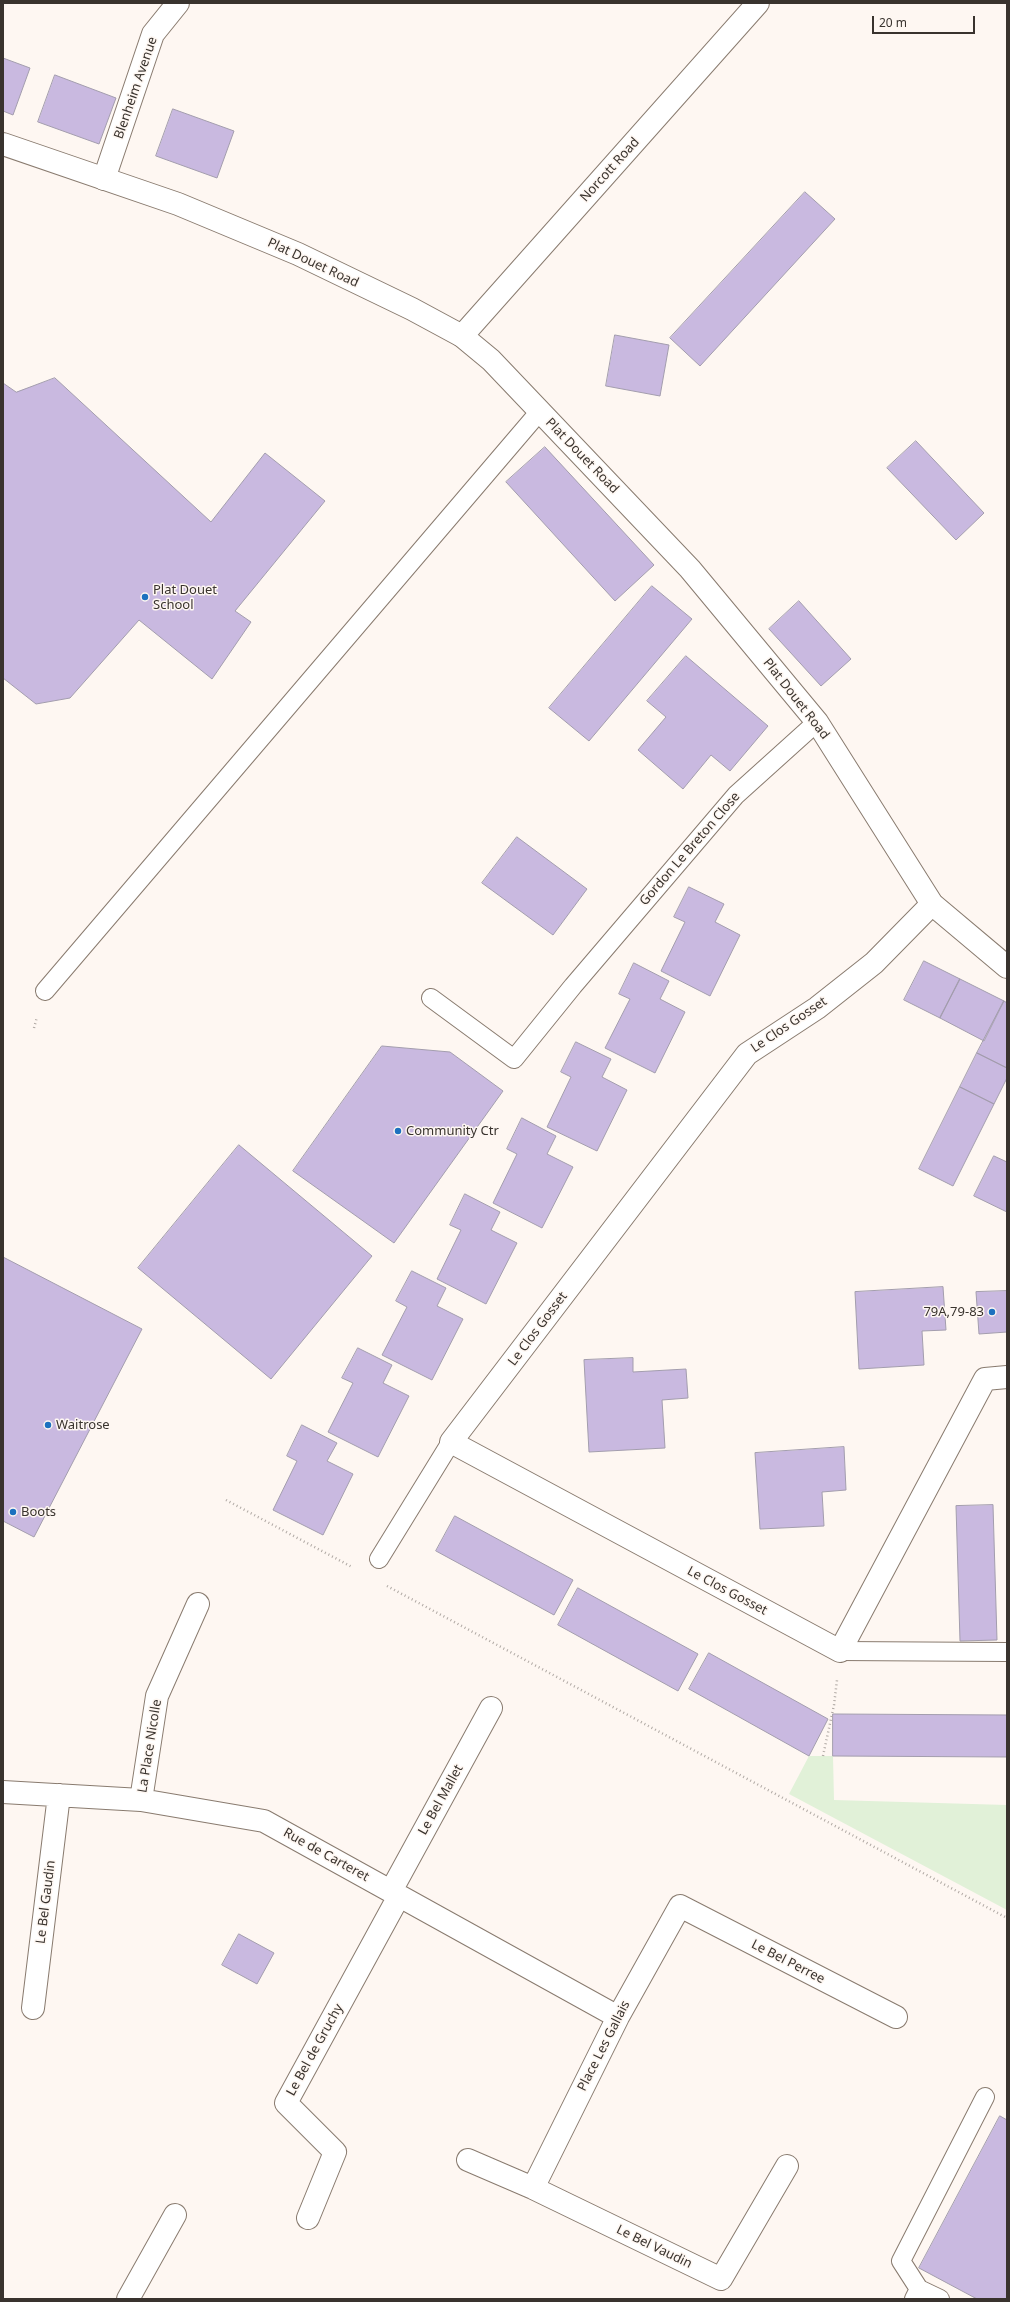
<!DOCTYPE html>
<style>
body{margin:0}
#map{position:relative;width:1010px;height:2302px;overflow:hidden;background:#fef7f2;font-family:"Noto Sans",sans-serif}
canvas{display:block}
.frame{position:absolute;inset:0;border:4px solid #39332e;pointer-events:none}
.scale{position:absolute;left:872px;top:16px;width:103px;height:18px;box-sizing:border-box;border:2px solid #39332e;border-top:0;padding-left:5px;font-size:12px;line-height:14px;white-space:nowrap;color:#39332e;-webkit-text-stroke:3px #fef7f2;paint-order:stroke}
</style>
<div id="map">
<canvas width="1010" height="2302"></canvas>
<div class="frame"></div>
<div class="scale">20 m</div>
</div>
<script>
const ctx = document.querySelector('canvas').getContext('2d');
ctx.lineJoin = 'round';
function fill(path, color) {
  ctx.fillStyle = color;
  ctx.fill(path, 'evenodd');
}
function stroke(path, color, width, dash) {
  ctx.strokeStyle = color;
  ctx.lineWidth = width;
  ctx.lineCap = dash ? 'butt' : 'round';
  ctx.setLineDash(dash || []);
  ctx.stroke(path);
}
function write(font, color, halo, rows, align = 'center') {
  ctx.font = font + ' "Noto Sans",sans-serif';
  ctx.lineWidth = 3;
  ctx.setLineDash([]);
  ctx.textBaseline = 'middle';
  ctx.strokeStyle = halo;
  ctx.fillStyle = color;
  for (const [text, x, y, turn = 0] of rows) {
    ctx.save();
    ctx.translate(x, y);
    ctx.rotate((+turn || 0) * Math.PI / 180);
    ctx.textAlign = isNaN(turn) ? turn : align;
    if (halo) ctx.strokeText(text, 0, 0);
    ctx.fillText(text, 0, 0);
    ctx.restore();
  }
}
fill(new Path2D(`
 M809 1756H833L834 1800 1007 1805V1910L789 1794Z`), '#e1f1d8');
const building = new Path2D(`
 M3 58 30 68 13 115 3 111Z
 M55 75 116 98 99 144 38 122Z
 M173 109 234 131 217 178 156 156Z
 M805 192 835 219 700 366 670 338Z
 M615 335 669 345 660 396 606 386Z
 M55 378 211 522 265 453 325 501 235 611 251 622 212 679 139 620 70 698 36 704 3 678V383L16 392Z
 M916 441 984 513 956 540 887 468Z
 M545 447 654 565 615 601 506 482Z
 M652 586 692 619 589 741 549 708Z
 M799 601 851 659 821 686 769 629Z
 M686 656 768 726 730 771 711 755 683 789 638 750 666 717 647 701Z
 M517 837 587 889 553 935 482 883Z
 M689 887 724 904 715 922 740 935 710 996 661 971 685 922 674 917Z
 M924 961 960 979 940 1018 904 1000Z
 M634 963 669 981 660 999 685 1012 655 1073 605 1048 630 999 619 994Z
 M960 979 1004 1001 984 1041 940 1018Z
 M1004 1001 1007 1003V1068L977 1053Z
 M576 1042 611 1059 602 1077 627 1090 597 1151 547 1127 571 1077 561 1072Z
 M382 1046 450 1052 503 1091 394 1243 293 1171Z
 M977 1053 1007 1068V1078L994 1104 960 1087Z
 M960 1087 994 1104 953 1186 919 1169Z
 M522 1118 556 1136 547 1154 573 1167 542 1228 493 1203 517 1154 507 1149Z
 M239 1145 372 1256 271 1379 138 1268Z
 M994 1156 1007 1162V1212L974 1196Z
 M465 1194 500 1212 491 1230 517 1243 486 1304 437 1279 461 1230 450 1225Z
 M3 1257 142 1329 34 1537 3 1521Z
 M412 1271 446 1288 437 1306 463 1319 432 1380 382 1355 407 1307 396 1301Z
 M943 1287 946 1330 922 1331 924 1365 859 1369 855 1292Z
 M1007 1291V1332L979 1334 976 1292Z
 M358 1348 392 1365 383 1383 409 1396 378 1457 328 1432 353 1383 342 1378Z
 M633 1358V1372L686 1369 688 1398 662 1400 665 1448 589 1452 584 1360Z
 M302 1425 337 1443 327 1461 353 1474 323 1535 273 1510 297 1461 287 1456Z
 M844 1447 846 1490 822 1492 824 1526 760 1529 755 1453Z
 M993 1505 997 1640 960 1641 956 1506Z
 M455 1516 573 1580 554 1615 436 1551Z
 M578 1588 698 1654 678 1691 558 1625Z
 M709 1653 828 1719 809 1756 689 1689Z
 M833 1714 1007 1715V1757L833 1756Z
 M239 1934 274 1953 257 1984 222 1965Z
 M1000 2116 1007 2120V2299H977L919 2268Z`);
fill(building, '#c9b9e0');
stroke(building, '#a39dad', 1);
const service = new Path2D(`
 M45 991 540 411
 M431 998 514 1059 573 986 736 795 817 722
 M379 1559 451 1442
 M840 1651 1007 1652
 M919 2289 901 2261 985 2097
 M914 2299 919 2289 940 2299`);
const minor = new Path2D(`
 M104 179 153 34 178 3
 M462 336 758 3
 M932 904 874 963 817 1008 747 1054 451 1442 840 1651 985 1379 1007 1377
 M3 1792 141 1800 264 1821 618 2017
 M141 1800 157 1696 198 1604
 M391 1891 491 1708
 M33 2008 59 1795
 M468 2160 533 2188 721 2279 787 2166
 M533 2188 618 2017 680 1906 896 2017
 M308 2218 335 2152 286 2103 399 1896
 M128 2299 175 2215`);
const secondary = new Path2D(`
 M3 144 178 204 298 254 412 309 462 336 491 360 690 569 817 722 932 904 1007 967`);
stroke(service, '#897b6f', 20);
stroke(minor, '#897b6f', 24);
stroke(secondary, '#897b6f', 24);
stroke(new Path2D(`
 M34 1028 37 1017
 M226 1500 352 1567
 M387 1586 1007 1918
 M823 1756 834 1705 837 1680`), '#b0a9a4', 2.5, [1, 3]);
stroke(service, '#fff', 18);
stroke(minor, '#fff', 22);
stroke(secondary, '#fff', 22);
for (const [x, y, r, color] of [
 [145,597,4,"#1c71bf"],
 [398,1131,4,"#1c71bf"],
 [992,1312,4,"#1c71bf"],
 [48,1425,4,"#1c71bf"],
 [13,1512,4,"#1c71bf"]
]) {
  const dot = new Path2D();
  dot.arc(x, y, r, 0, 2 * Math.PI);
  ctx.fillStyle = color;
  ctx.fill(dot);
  stroke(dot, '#fef7f2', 1.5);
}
write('13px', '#39332e', '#fef7f2', [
 ["Blenheim Avenue",136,88,-71],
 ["Norcott Road",610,170,-48],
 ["Plat Douet Road",313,263,25],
 ["Plat Douet Road",582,456,46],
 ["Plat Douet Road",796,699,52],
 ["Gordon Le Breton Close",690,849,-49],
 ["Le Clos Gosset",789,1025,-34],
 ["Le Clos Gosset",538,1329,-53],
 ["Le Clos Gosset",727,1591,28],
 ["La Place Nicolle",150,1746,-81],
 ["Le Bel Mallet",441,1800,-61],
 ["Rue de Carteret",326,1855,29],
 ["Le Bel Gaudin",46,1902,-83],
 ["Le Bel Perree",788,1962,27],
 ["Place Les Gallais",604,2046,-63],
 ["Le Bel de Gruchy",315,2050,-61],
 ["Le Bel Vaudin",654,2247,26]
]);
write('13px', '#39332e', '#fef7f2', [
 ["Plat Douet",153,590],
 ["School",153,605],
 ["Community Ctr",406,1131],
 ["79A,79-83",984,1312,"right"],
 ["Waitrose",56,1425],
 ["Boots",21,1512]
], 'left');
</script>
